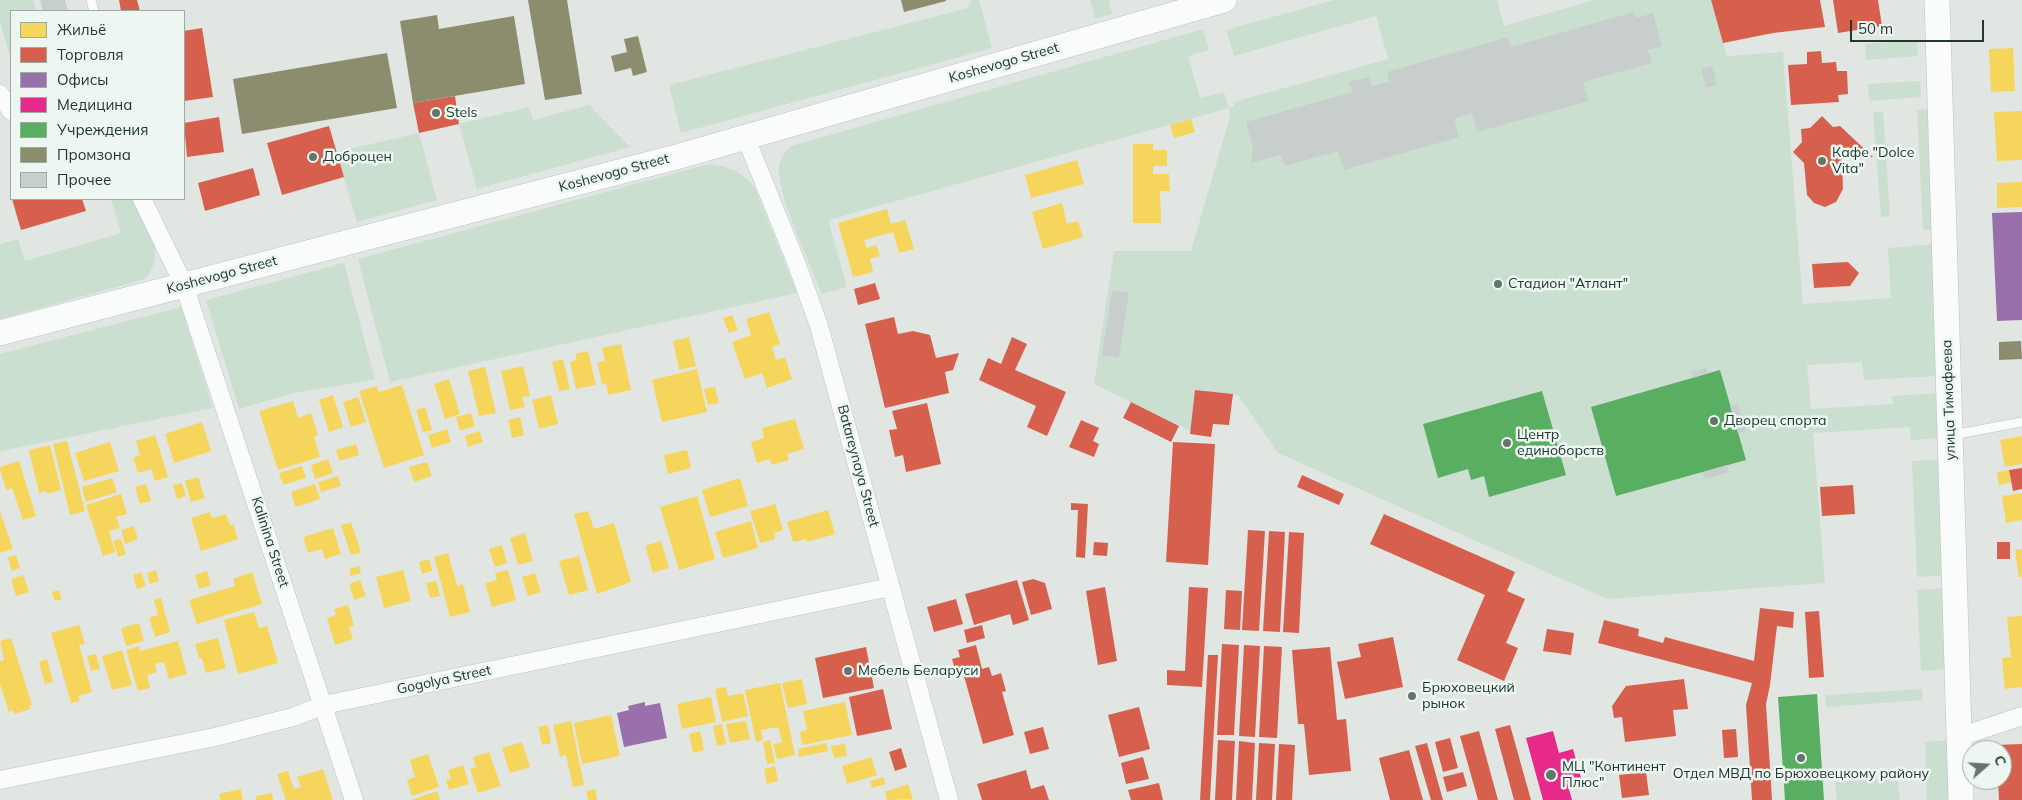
<!DOCTYPE html>
<meta charset="utf-8">
<style>
body{margin:0}
#map{position:relative;width:2022px;height:800px;overflow:hidden;background:#e1e6e3;font-family:Mulish,sans-serif}
canvas{display:block}
.legend{position:absolute;left:10px;top:10px;width:175px;height:190px;box-sizing:border-box;background:#eef6f2;border:1px solid #9caaa4;margin:0;padding:6px 9px;list-style:none;font-size:15px;color:#213830}
.legend li{display:flex;align-items:center;gap:10px;height:25px}
.legend b{width:25px;border:1px solid #9caaa4}
.north{position:absolute;left:1962px;top:740px;width:50px;height:50px;box-sizing:border-box;background:#eef6f2;border:1px solid #9caaa4;border-radius:50%;rotate:71deg;font-size:14px;font-weight:700;line-height:20px;text-align:center;color:#213830}
.north::after{content:'';display:block;margin:auto;width:18px;height:22px;background:#64756f;clip-path:polygon(50% 0,100% 100%,50% 72%,0 100%)}
.scale{position:absolute;left:1850px;top:20px;width:134px;height:22px;box-sizing:border-box;border:2px solid #213830;border-top:0;padding-left:6px;font-size:15px;line-height:18px;white-space:nowrap;color:#213830;-webkit-text-stroke:4px #eef6f2;paint-order:stroke}
</style>
<div id="map">
<canvas width="2022" height="800"></canvas>
<ul class="legend">
<li><b style="height:14px;background:#f6d55c"></b>Жильё</li>
<li><b style="height:14px;background:#d6604d"></b>Торговля</li>
<li><b style="height:14px;background:#9970ab"></b>Офисы</li>
<li><b style="height:14px;background:#e7298a"></b>Медицина</li>
<li><b style="height:14px;background:#5aae61"></b>Учреждения</li>
<li><b style="height:14px;background:#8c8c6e"></b>Промзона</li>
<li><b style="height:14px;background:#c8cecb"></b>Прочее</li>
</ul>
<div class="north">С</div>
<div class="scale">50 m</div>
</div>
<script>
const ctx = document.querySelector('canvas').getContext('2d');
ctx.lineJoin = 'round';
function fill(path, color) {
  ctx.fillStyle = color;
  ctx.fill(path, 'evenodd');
}
function stroke(path, color, width, dash) {
  ctx.strokeStyle = color;
  ctx.lineWidth = width;
  ctx.lineCap = dash ? 'butt' : 'round';
  ctx.setLineDash(dash || []);
  ctx.stroke(path);
}
function write(font, color, halo, rows, align = 'center') {
  ctx.font = font + ' Mulish,sans-serif';
  ctx.lineWidth = 5;
  ctx.setLineDash([]);
  ctx.textBaseline = 'middle';
  ctx.strokeStyle = halo;
  ctx.fillStyle = color;
  for (const [text, x, y, turn = 0] of rows) {
    ctx.save();
    ctx.translate(x, y);
    ctx.rotate((+turn || 0) * Math.PI / 180);
    ctx.textAlign = isNaN(turn) ? turn : align;
    if (halo) ctx.strokeText(text, 0, 0);
    ctx.fillText(text, 0, 0);
    ctx.restore();
  }
}
fill(new Path2D(`
 M0 0H33L36 11H11V61L0 21Z
 M972 0H979L992 48 681 133 669 85 968 8Z
 M1090 0H1109L1112 14 1095 19Z
 M1334 0H1497L1504 26 1595 0H1711L1727 56 1783 52 1803 304 1891 298 1888 248 1935 244 1939 376 1864 380 1862 362 1807 365 1811 409 1893 404 1892 396 1940 393 1941 438 1911 440 1910 427 1813 433 1825 583 1607 599 1278 453 1238 395 1196 390 1191 431 1094 384 1114 251H1191L1230 116 1229 108 828 220 847 287 822 294C811 266 776 193 779 166 781 157 785 152 791 146L1203 29 1209 50 1188 56 1200 98 1224 92 1229 108 1235 106 1234 102 1388 59 1376 16 1234 56 1226 30Z
 M1917 40 1918 56 1866 60 1865 44Z
 M1920 81 1921 97 1869 101 1868 84Z
 M589 105 630 147 477 189 459 124 529 107 533 120Z
 M1931 109 1935 229 1923 230 1917 110Z
 M1873 112H1883L1890 216 1881 217Z
 M419 133 437 200 357 222 336 152Z
 M709 164C728 166 742 172 754 186L797 293 390 382 358 259Z
 M111 199H137C148 224 167 255 145 279L0 319V244L18 239 25 261 121 233Z
 M344 263 375 379 290 394 239 409 206 300Z
 M181 307 213 408 0 451V354Z
 M1942 459 1945 575 1917 577 1912 461Z
 M1945 588 1948 669 1921 671 1917 590Z
 M1922 689 1923 700 1826 707 1825 695Z
 M1950 740 1952 800H1927L1925 742Z
 M1898 778 1900 800H1837L1835 782Z`), '#cadfcf');
fill(new Path2D(`
 M2013 48 2015 91 1991 92 1989 49Z
 M2022 111V160L1997 161 1994 112Z
 M1191 119 1195 132 1174 138 1170 125Z
 M1133 144H1153V150H1167V166H1153V174H1169L1170 191H1160L1161 223H1133Z
 M1077 160 1084 184 1031 198 1025 175Z
 M2022 182V207L1997 208V183Z
 M1062 203 1067 224 1078 221 1083 237 1043 249 1032 212Z
 M887 209 891 224 905 220 914 249 899 253 893 232 864 240 867 248 876 245 880 256 870 259 873 272 853 277 838 223Z
 M769 312 780 344 772 347 776 360 785 357 792 379 767 388 762 373 745 379 732 342 751 335 746 319Z
 M732 315 738 330 729 333 723 318Z
 M689 337 696 366 679 370 673 341Z
 M621 344 631 390 608 395 606 383 602 384 597 362 605 361 602 348Z
 M588 351 596 385 576 389 570 362 577 360 575 354Z
 M563 359 570 389 559 391 552 362Z
 M523 366 530 396 522 397 525 407 510 410 501 371Z
 M485 367 496 413 479 416 468 371Z
 M697 369 707 412 662 422 652 380Z
 M449 379 460 414 445 419 434 384Z
 M402 385 424 455 384 468 359 391 377 386 379 392Z
 M715 387 719 403 708 405 704 389Z
 M333 395 343 427 329 432 319 400Z
 M551 395 558 424 539 429 532 400Z
 M358 397 366 422 351 427 343 402Z
 M293 401 298 418 311 413 318 435 314 437 320 457 278 470 259 411Z
 M425 407 432 430 423 432 416 410Z
 M471 413 475 426 460 431 456 417Z
 M520 417 524 435 512 438 508 420Z
 M795 419 804 449 787 454 789 460 772 465 770 459 757 463 751 442 764 438 762 428Z
 M202 422 211 451 174 463 165 434Z
 M447 429 451 442 432 448 428 435Z
 M479 431 483 442 468 447 465 436Z
 M155 435 168 477 155 481 151 469 138 473 133 458 140 455 136 441Z
 M2022 436V464L2005 467 2000 440Z
 M67 441 85 511 70 515 53 444Z
 M110 442 119 471 84 481 75 453Z
 M356 444 359 455 339 461 336 450Z
 M50 445 61 490 47 494V491L39 493 29 450Z
 M687 450 691 468 668 474 664 455Z
 M328 459 333 473 315 479 311 465Z
 M19 461 36 516 23 520 12 488 6 490 0 469V467Z
 M427 462 432 476 414 482 409 467Z
 M302 466 306 478 283 485 279 473Z
 M2009 470 2011 482 1999 485 1997 472Z
 M338 476 341 486 321 492 318 482Z
 M198 477 205 498 191 502 185 481Z
 M112 478 117 492 86 502 82 487Z
 M740 478 748 506 710 517 702 490Z
 M182 483 186 496 177 499 173 485Z
 M146 484 151 501 140 504 135 487Z
 M315 484 320 499 295 507 291 492Z
 M2022 493V520L2006 523 2002 496Z
 M121 494 127 514 116 517 120 528 109 531 115 552 103 556 86 505Z
 M697 496 715 559 679 570 660 507Z
 M775 504 783 530 774 533 775 539 760 543 750 511Z
 M828 510 835 534 807 542 806 539 793 542 787 522Z
 M0 511 13 549 0 553Z
 M588 511 594 529 614 523 631 582 597 594 574 514Z
 M210 512 212 518 226 514 230 526 233 524 238 539 201 551 191 518Z
 M751 521 758 548 723 558 715 532Z
 M351 522 361 552 351 555 341 525Z
 M134 526 138 539 125 544 121 530Z
 M333 528 341 554 325 559 322 549 308 553 303 537Z
 M525 533 533 561 518 565 510 538Z
 M121 539 126 554 118 557 113 541Z
 M661 541 669 568 653 573 645 546Z
 M502 545 507 563 495 567 489 549Z
 M2022 549V577H2019L2015 550Z
 M448 553 457 586 463 584 470 612 450 617 434 557Z
 M16 555 20 568 12 571 8 557Z
 M579 556 588 590 569 595 559 561Z
 M429 559 432 571 422 574 419 562Z
 M359 566 361 573 351 576 349 569Z
 M156 570 159 581 150 584 147 573Z
 M403 570 411 601 384 608 376 577Z
 M508 570 516 600 492 607 485 583 497 580 495 573Z
 M207 571 211 585 199 589 195 575Z
 M141 572 146 586 137 589 133 575Z
 M252 572 262 604 197 624 189 600 235 586 233 579Z
 M535 573 541 592 528 596 522 577Z
 M23 575 29 592 16 596 11 579Z
 M360 580 366 596 354 600 349 584Z
 M436 581 440 596 430 598 426 583Z
 M59 590 62 599 55 601 52 592Z
 M161 598 170 632 155 637 149 618 158 615 154 600Z
 M348 605 354 626 349 627 353 639 335 645 327 618 336 615 334 609Z
 M254 612 259 628 267 626 278 663 238 674 224 620Z
 M2022 616V687L2005 689 2002 658 2011 657 2007 617Z
 M139 623 144 641 126 646 121 628Z
 M79 625 85 644 79 645 92 692 78 696 80 701 71 703 51 633Z
 M11 638 32 705H29L30 709 14 714 13 710 9 712 0 684V661L4 660 0 641Z
 M218 638 226 668 206 673 202 658 199 659 195 644Z
 M178 641 187 674 169 679 164 662 155 664 157 672 147 675 150 688 138 691 126 650 139 646 140 651Z
 M122 650 132 685 112 690 102 656Z
 M96 654 100 669 91 671 87 656Z
 M47 659 53 682 45 684 39 662Z
 M802 679 807 704 788 708 782 683Z
 M780 683 795 755 777 759 773 744 782 742 778 727 761 730 763 740 756 742 745 690Z
 M726 687 728 696 743 693 748 716 722 722 715 689Z
 M711 697 716 722 682 729 677 704Z
 M845 702 852 735 802 745 800 732 807 730 803 711Z
 M611 715 620 756 582 764 574 723Z
 M571 721 584 785 573 787 566 755 560 757 553 725Z
 M746 721 750 739 730 743 726 724Z
 M722 724 726 744 717 746 713 726Z
 M548 725 551 743 542 745 538 727Z
 M700 731 704 750 693 753 689 734Z
 M770 740 775 763 767 764 763 742Z
 M522 742 530 767 510 773 502 748Z
 M826 743 828 751 799 757 798 749Z
 M845 744 847 756 834 758 831 746Z
 M489 752 501 786 478 793 470 769 476 767 473 757Z
 M428 754 439 787 412 796 407 780 415 777 410 760Z
 M871 757 877 775 847 784 842 766Z
 M463 765 469 784 449 790 446 780 451 779 448 770Z
 M775 766 778 781 767 784 764 769Z
 M323 769 333 800H286L277 774 288 771 294 789 301 787 297 777Z
 M883 777 886 784 872 788 870 781Z
 M908 784 913 799 887 800 885 792Z
 M241 789 243 800H221L219 794Z
 M595 789 597 800H588L586 791Z
 M437 791 440 800H411Z
 M272 793 273 800H256V796Z`), '#f6d55c');
fill(new Path2D(`
 M119 0H137L140 11H121Z
 M1711 0H1820L1825 27 1773 33 1723 43Z
 M1833 0H1878L1882 26 1838 33Z
 M202 28 213 97 184 101V31Z
 M1821 51 1822 63 1836 62 1837 71H1847L1848 94 1838 95 1839 102 1791 105 1788 65 1807 64V52Z
 M455 96 459 124 419 133 413 103Z
 M1822 116 1833 127 1840 126 1873 157 1842 159 1843 189 1836 202 1825 207 1814 203 1807 195 1804 163 1793 152 1802 142 1801 129 1810 128Z
 M219 117 224 152 187 157 184 123Z
 M329 126 344 177 282 195 267 143Z
 M253 168 260 195 205 211 198 183Z
 M12 199H82L86 211 21 230Z
 M1848 262 1859 273 1850 286 1814 288 1812 264Z
 M875 283 880 299 858 305 854 289Z
 M894 317 898 334 913 331 930 335 936 358 959 353 953 370 945 372 949 393 885 408 865 324Z
 M1012 337 1027 344 1015 370 1066 392 1047 436 1027 427 1036 406 979 380 988 358 1001 364Z
 M1195 390 1233 394 1229 425 1213 424 1211 437 1190 434Z
 M1131 402 1179 426 1171 442 1123 418Z
 M927 403 941 464 906 472 903 455 895 457 889 430 897 429 892 411Z
 M1081 420 1099 428 1093 441 1099 444 1094 457 1069 447Z
 M1173 442 1215 444 1208 565 1166 562Z
 M2022 468V489L2013 491 2009 470Z
 M1302 475 1344 494 1339 505 1297 487Z
 M1853 485 1855 514 1822 516 1820 487Z
 M1071 503 1088 504 1085 558 1076 557 1078 510H1071Z
 M1384 514 1515 572 1507 591 1525 599 1506 643 1518 648 1504 681 1457 660 1485 595 1370 544Z
 M1248 530 1265 531 1259 631 1242 630Z
 M1269 531 1285 532 1280 632 1263 631Z
 M1289 532 1304 533 1299 633 1283 632Z
 M1094 542 1108 543 1107 556 1093 555Z
 M1997 542H2010V559H1997Z
 M1033 579 1045 583 1052 609 1031 615 1022 582Z
 M1017 580 1029 620 1013 625 1010 614 974 625 965 594Z
 M1105 587 1117 661 1098 665 1086 591Z
 M1189 587 1208 588 1202 687 1167 685V670L1185 671Z
 M1226 590 1242 591 1240 630 1224 629Z
 M956 599 963 624 934 632 927 607Z
 M1760 608 1794 612 1793 628 1777 626 1770 685 1766 704 1772 800H1752L1746 705 1752 683 1598 643 1604 620 1639 629 1638 636 1663 643 1665 637 1754 661Z
 M1819 611 1824 677 1809 678 1805 612Z
 M982 625 985 638 967 643 964 630Z
 M1547 629 1574 633 1571 655 1543 651Z
 M1393 637 1403 687 1345 699 1337 662 1361 657 1358 644Z
 M1222 644 1239 645 1234 735H1217Z
 M976 645 982 669 989 667 992 676 1001 673 1006 691 1002 692 1014 735 983 744 962 669 955 670 952 659 960 657 958 650Z
 M1244 645 1260 646 1255 737 1239 736Z
 M1264 646 1282 647 1277 738 1259 737Z
 M866 647 874 688 823 698 815 658Z
 M1330 647 1337 720 1346 719 1351 771 1309 775 1304 724H1298L1292 650Z
 M1208 655H1218L1210 800H1200Z
 M1684 679 1688 709 1673 710 1676 736 1625 742 1622 717 1614 718 1612 706 1626 686Z
 M883 689 892 729 857 736 849 697Z
 M1139 707 1150 749 1119 757 1108 715Z
 M1510 725 1531 800H1514L1495 729Z
 M1043 727 1049 749 1030 754 1024 732Z
 M1736 729 1738 757 1724 758 1722 730Z
 M1479 731 1498 800H1478L1460 736Z
 M1450 738 1458 768 1443 772 1435 742Z
 M1218 740 1235 741 1232 800H1215Z
 M1239 741 1255 743 1252 800H1236Z
 M1259 743 1275 744 1272 800H1256Z
 M1427 743 1443 800H1431L1415 746Z
 M1279 744 1295 745 1292 800H1276Z
 M2022 744V800H1999L1998 780H2002V750H1997L1996 745Z
 M901 748 907 767 895 771 889 752Z
 M1409 750 1423 800H1390L1379 758Z
 M1143 757 1149 779 1126 784 1121 763Z
 M1026 770 1031 789 1044 785 1049 800H982L977 784Z
 M1463 772 1467 786 1447 792 1443 777Z
 M1646 772 1649 795 1622 798 1619 775Z
 M1159 783 1163 800H1131L1128 790Z`), '#d6604d');
fill(new Path2D(`
 M2022 212V320L1997 321 1992 213Z
 M645 702V706L660 703 667 738 624 747 617 713 629 710 628 706Z`), '#9970ab');
fill(new Path2D(`
 M1553 731 1559 753 1573 749 1581 778 1567 782 1572 800H1543L1526 738Z`), '#e7298a');
fill(new Path2D(`
 M1720 370 1746 460 1616 496 1591 407Z
 M1542 391 1566 475 1489 497 1484 476 1471 480 1468 469 1438 478 1423 424Z
 M1817 694 1824 800H1785L1778 697Z`), '#5aae61');
fill(new Path2D(`
 M528 0H567L582 94 545 100Z
 M901 0H946V1L904 12Z
 M437 15 439 29 514 16 525 84 413 103 400 21Z
 M638 36 647 72 633 76 631 68 615 72 611 56 627 52 624 39Z
 M387 53 397 108 242 134 233 79Z
 M2021 341 2022 359 1999 360V342Z`), '#8c8c6e');
fill(new Path2D(`
 M40 0H65L68 11H43Z
 M1634 12 1636 18 1653 13 1662 46 1648 50 1652 63 1583 82 1589 101 1477 132 1472 113 1454 119 1459 137 1344 170 1338 151 1285 166 1281 155 1251 163 1253 148 1246 122 1352 92 1349 82 1369 77 1372 86 1389 82 1387 72 1508 37 1511 47Z
 M1712 66 1717 85 1706 88 1701 69Z
 M1112 290 1129 293 1119 358 1102 355Z
 M1706 368 1708 373 1693 378 1691 372Z
 M1738 404 1746 431 1738 433 1730 406Z
 M1727 465 1729 472 1705 479 1703 472Z`), '#c8cecb');
const lane = new Path2D(`
 M91 0 94 11
 M1953 435 2022 422`);
const street = new Path2D(`
 M0 94 11 111
 M746 138 796 262 819 326 949 800
 M142 199 184 285 354 800
 M1959 737 2022 716
 M0 780 215 737 293 717 324 705 890 587`);
const secondary = new Path2D(`
 M1937 0 1961 800
 M0 333 680 156 1224 0`);
stroke(lane, '#bec3c0', 10);
stroke(street, '#bec3c0', 19);
stroke(secondary, '#bdc4c0', 26);
stroke(lane, '#fafbfb', 9);
stroke(street, '#fafbfb', 18);
stroke(secondary, '#fafbfb', 25);
for (const [x, y, r, color] of [
 [436,113,5,"#64756f"],
 [313,157,5,"#64756f"],
 [1822,161,5,"#64756f"],
 [1498,284,5,"#64756f"],
 [1714,421,5,"#64756f"],
 [1507,443,5,"#64756f"],
 [848,671,5,"#64756f"],
 [1412,696,5,"#64756f"],
 [1801,758,5,"#64756f"],
 [1551,775,6,"#64756f"]
]) {
  const dot = new Path2D();
  dot.arc(x, y, r, 0, 2 * Math.PI);
  ctx.fillStyle = color;
  ctx.fill(dot);
  stroke(dot, '#eef6f2', 2);
}
write('14px', '#213830', '#eef6f2', [
 ["Koshevogo Street",1004,63,-16],
 ["Koshevogo Street",614,173,-15],
 ["Koshevogo Street",222,275,-15],
 ["улица Тимофеева",1949,400,-92],
 ["Batareynaya Street",858,466,75],
 ["Kalinina Street",270,542,72],
 ["Gogolya Street",444,680,-12]
]);
write('14px', '#213830', '#eef6f2', [
 ["Stels",446,113],
 ["Кафе \"Dolce",1832,153],
 ["Vita\"",1832,169],
 ["Доброцен",323,157],
 ["Стадион \"Атлант\"",1508,284],
 ["Дворец спорта",1724,421],
 ["Центр",1517,435],
 ["единоборств",1517,451],
 ["Мебель Беларуси",858,671],
 ["Брюховецкий",1422,688],
 ["рынок",1422,704],
 ["МЦ \"Континент",1562,767],
 ["Плюс\"",1562,783],
 ["Отдел МВД по Брюховецкому району",1801,774,"center"]
], 'left');
</script>
